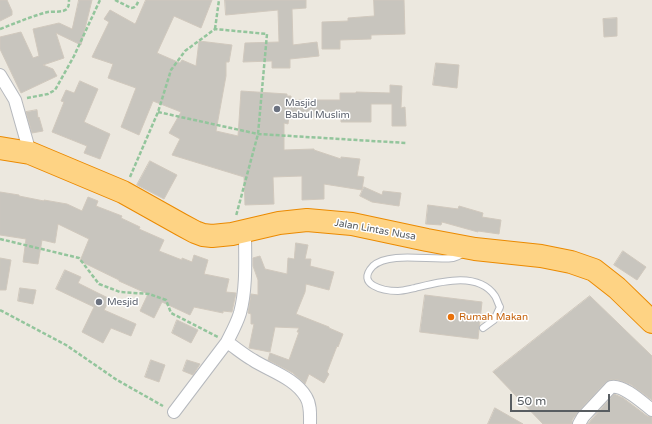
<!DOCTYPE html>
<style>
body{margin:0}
#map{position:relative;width:652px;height:424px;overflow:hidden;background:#ece8df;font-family:"Varela Round",sans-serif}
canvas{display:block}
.scale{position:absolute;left:510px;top:394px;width:100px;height:18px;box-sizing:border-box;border:2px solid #585d61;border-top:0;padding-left:5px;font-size:12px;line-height:14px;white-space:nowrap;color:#585d61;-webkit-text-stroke:3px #fff;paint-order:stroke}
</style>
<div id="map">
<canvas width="652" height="424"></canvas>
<div class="scale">50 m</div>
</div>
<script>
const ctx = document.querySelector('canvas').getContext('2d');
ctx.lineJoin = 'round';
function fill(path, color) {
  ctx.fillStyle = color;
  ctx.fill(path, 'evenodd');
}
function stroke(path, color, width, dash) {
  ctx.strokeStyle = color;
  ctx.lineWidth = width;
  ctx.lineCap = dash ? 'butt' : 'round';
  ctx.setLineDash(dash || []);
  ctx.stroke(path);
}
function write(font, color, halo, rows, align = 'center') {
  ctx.font = font + ' "Varela Round",sans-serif';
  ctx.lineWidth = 3;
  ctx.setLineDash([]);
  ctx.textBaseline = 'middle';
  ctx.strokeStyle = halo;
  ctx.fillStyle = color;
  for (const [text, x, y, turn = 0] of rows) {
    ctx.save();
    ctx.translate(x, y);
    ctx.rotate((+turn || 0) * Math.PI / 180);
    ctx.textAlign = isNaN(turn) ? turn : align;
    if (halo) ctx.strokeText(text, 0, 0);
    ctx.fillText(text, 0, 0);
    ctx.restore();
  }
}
const building = new Path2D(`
 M0 0H7L12 11V15L0 21Z
 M79 0H92L81 45 56 33 64 58 43 65 53 69 57 76 21 93 0 49V37L21 32 33 58 39 56 33 29 59 23 72 29Z
 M146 0H212L201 28 174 16 157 53 180 63 182 60 196 66 199 41 232 45 229 62H226V76L216 131 238 136 241 91 287 94V96H291V100H340V93H356V92L390 93V85L402 86 401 108 405 107 406 126H392V104H371V122H341V117H289L288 124 284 123V150L314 149V150L341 159V157L360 159 357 176 364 177 362 190 324 184V199L302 200V176L273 177 274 204 245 205 244 177 172 155 180 139 169 133 181 112 153 101 139 135 121 127 136 88 108 78 113 64 92 57 109 22 104 19 110 10 135 24Z
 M225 0H306V8L292 9 293 45 317 42 319 56 290 59V68H272V61L243 62 245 43 279 42 278 10 226 15Z
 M374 0H404L405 34 371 35V39L340 40V49H322V22L348 21V18L374 16Z
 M617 18V36L604 37 603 19Z
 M436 63 459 65 457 88 433 85Z
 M80 81 98 89 84 122 110 134 100 159 84 153 87 146 52 132 64 102 61 101 66 90 74 93Z
 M37 110 38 118 39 117 43 131 32 133 26 112Z
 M150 161 177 175 164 199 137 185Z
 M364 187 382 195 383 191 401 193 399 206 372 202 360 196Z
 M0 192 19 195V196L44 201V200L67 204 82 211 88 197 98 201 96 206 122 216 121 218 140 227 139 229 164 240 159 251 182 260V258L192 262 194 255 208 260 204 274 229 279 226 292 236 293 232 312 223 311V313L194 307 190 315 162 302 154 318 140 311 148 294 119 281V280L80 261 89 239 58 224 55 243 42 240 38 264 23 262 26 239 0 235Z
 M428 205 458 209 459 206 483 213 482 217 501 220 499 234 478 231V232L442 222 441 225 426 224Z
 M296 243 308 245 305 259H311L310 266 334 272 329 290 306 284 305 292 296 314 329 327V328L343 334 338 347 337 346 327 372 329 374 324 383 309 374 305 384 293 373 268 360 270 353 289 360 299 332H297L299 328 275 327 270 352 249 348 254 324H251V314L248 313 251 294 258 295V280L253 266V258L260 256 265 269 287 274 288 258 294 259Z
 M623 251 646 267 637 280 614 265Z
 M0 258 11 260 6 290H0Z
 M65 270 81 277 78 283 110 299 104 310 136 324 131 336 111 328 103 343 82 332 94 307 56 289Z
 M20 288 36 290 33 304 18 301Z
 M425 295 482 302 478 339 420 332Z
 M590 296 652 356V400L630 384 618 380H610L606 382 578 412 572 420V424H543L493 372Z
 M177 320 198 330 191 343 172 333Z
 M151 360 165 365 159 382 145 377Z
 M187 360 200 364 193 375 183 371Z
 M614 394 623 398 647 416 652 417V424H588Z
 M495 408 523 424H488Z`);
fill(building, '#c8c5be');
stroke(building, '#d0c8bd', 1);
const lane = new Path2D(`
 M464 253C461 255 457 257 453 258 432 261 389 251 373 266 355 285 384 291 398 291 403 291 410 289 415 288 440 282 478 271 495 296 497 299 498 304 500 307L494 320 483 328`);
const street = new Path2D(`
 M0 75 15 100 30 153
 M245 232C245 258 247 287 240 313 237 323 232 332 227 342 236 348 244 355 253 360 270 371 295 378 306 397 311 405 310 415 310 424
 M174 412 227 342
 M579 424 583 417 611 387C623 384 643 403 652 410`);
const highway = new Path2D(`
 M0 148 30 153 123 192 182 225 195 232 203 235 212 236 232 234 279 223 307 220 352 224 427 240 475 249 541 256 571 262 594 270 617 288 652 322`);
stroke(lane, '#b5b8bd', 8);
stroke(street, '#b5b8bd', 14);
stroke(highway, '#eb8a00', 24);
stroke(new Path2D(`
 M115 0 131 8C136 8 137 4 139 0
 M0 29C16 23 32 16 48 12 54 11 62 13 67 9 69 6 69 3 69 0
 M215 29 219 0
 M27 98 48 94 55 90 74 56 100 0
 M158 112 258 134 406 143
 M130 177 158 112 171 70 185 51 215 29 267 34 258 134 236 216
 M0 239 79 258 99 284 120 292 149 294 166 300 171 313 218 337
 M0 310 66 345 117 380 163 406`), '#93c59c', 2.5, [4, 2]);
stroke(lane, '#fff', 6);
stroke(street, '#fff', 12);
stroke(highway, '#fed384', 22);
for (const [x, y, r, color] of [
 [277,109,4,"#6b7280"],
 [99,302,4,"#6b7280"],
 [451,317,4,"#e8710a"]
]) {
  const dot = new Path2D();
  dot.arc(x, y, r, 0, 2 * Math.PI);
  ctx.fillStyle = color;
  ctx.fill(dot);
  stroke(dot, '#fff', 1.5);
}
write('10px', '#5b616d', '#fff', [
 ["Masjid",285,103],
 ["Babul Muslim",285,115],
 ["Mesjid",107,302]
], 'left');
write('10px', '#585d61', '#fff', [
 ["Jalan Lintas Nusa",375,230,10]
]);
write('10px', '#c56008', '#fff', [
 ["Rumah Makan",459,317]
], 'left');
</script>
